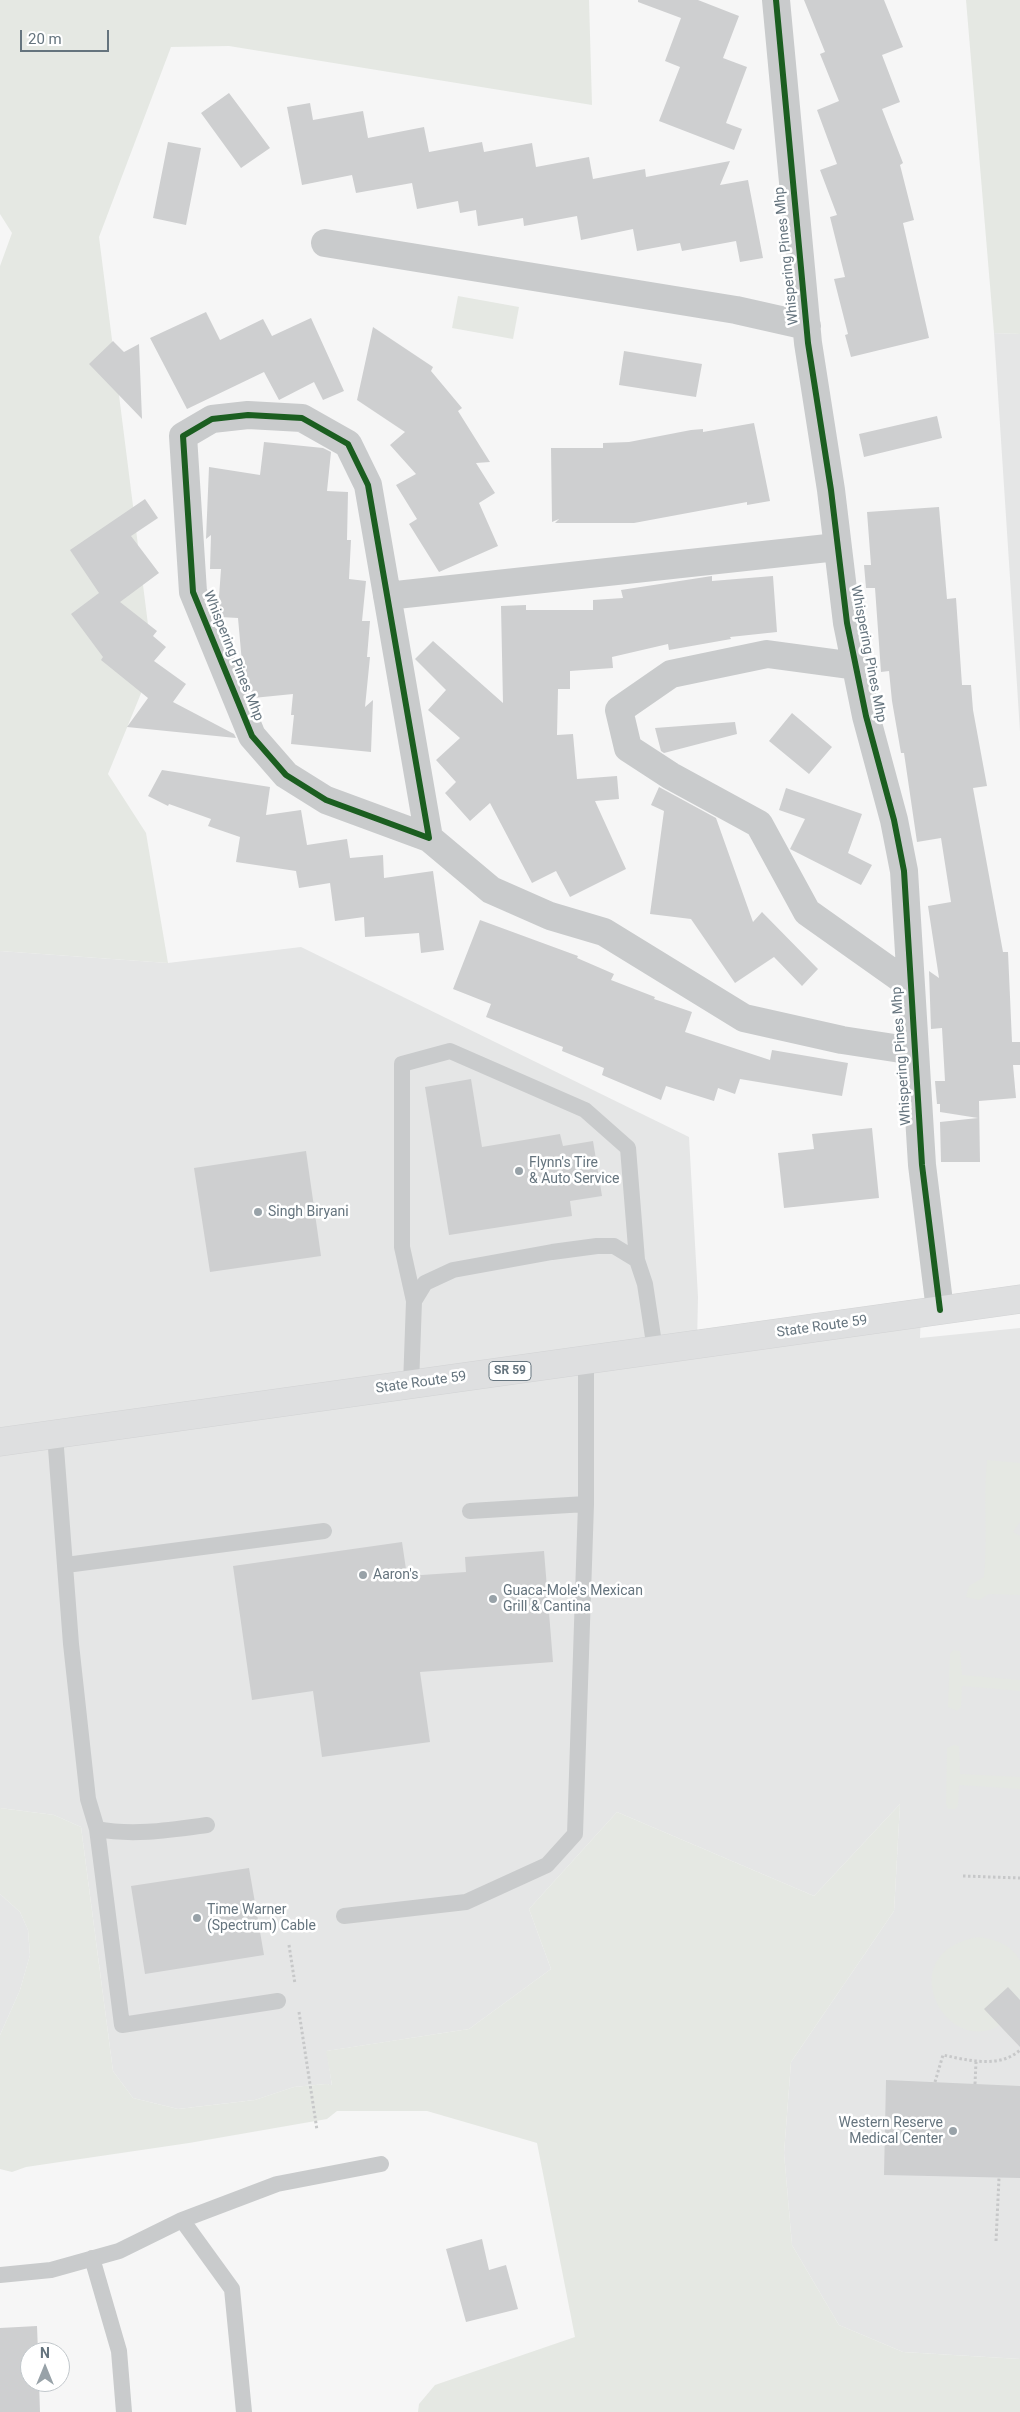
<!DOCTYPE html>
<style>
body{margin:0}
#map{position:relative;width:1020px;height:2412px;overflow:hidden;background:#f6f6f6;font-family:Roboto,sans-serif}
canvas{display:block}
.north{position:absolute;left:20px;top:2342px;width:50px;height:50px;box-sizing:border-box;background:#fff;border:1px solid #c1c7cb;border-radius:50%;rotate:0deg;font-size:14px;font-weight:700;line-height:20px;text-align:center;color:#65747e}
.north::after{content:'';display:block;margin:auto;width:18px;height:22px;background:#98a2a8;clip-path:polygon(50% 0,100% 100%,50% 72%,0 100%)}
.scale{position:absolute;left:20px;top:30px;width:89px;height:22px;box-sizing:border-box;border:2px solid #65747e;border-top:0;padding-left:6px;font-size:15px;line-height:18px;white-space:nowrap;color:#65747e;-webkit-text-stroke:4px #fff;paint-order:stroke}
</style>
<div id="map">
<canvas width="1020" height="2412"></canvas>
<div class="north">N</div>
<div class="scale">20 m</div>
</div>
<script>
const ctx = document.querySelector('canvas').getContext('2d');
ctx.lineJoin = 'round';
function fill(path, color) {
  ctx.fillStyle = color;
  ctx.fill(path, 'evenodd');
}
function stroke(path, color, width, dash) {
  ctx.strokeStyle = color;
  ctx.lineWidth = width;
  ctx.lineCap = dash ? 'butt' : 'round';
  ctx.setLineDash(dash || []);
  ctx.stroke(path);
}
function write(font, color, halo, rows, align = 'center') {
  ctx.font = font + ' Roboto,sans-serif';
  ctx.lineWidth = 5;
  ctx.setLineDash([]);
  ctx.textBaseline = 'middle';
  ctx.strokeStyle = halo;
  ctx.fillStyle = color;
  for (const [text, x, y, turn = 0] of rows) {
    ctx.save();
    ctx.translate(x, y);
    ctx.rotate((+turn || 0) * Math.PI / 180);
    ctx.textAlign = isNaN(turn) ? turn : align;
    if (halo) ctx.strokeText(text, 0, 0);
    ctx.fillText(text, 0, 0);
    ctx.restore();
  }
}
fill(new Path2D(`
 M994 333 1020 334V732L1017 685Z
 M301 947 689 1137 698 1297 697 1344 921 1312 920 1338 1020 1328V2359L903 2352 839 2325 792 2245 784 2153 791 2062 894 1911 900 1804 814 1896 617 1812 529 1909 551 1969 469 2029 327 2051 332 2086 326 2084 294 2087 255 2100 178 2109 133 2098 113 2071 81 1827 54 1815 0 1808V951L168 963Z
 M0 1894 20 1912 28 1930 30 1955 20 1990 0 2035Z`), '#e5e6e6');
fill(new Path2D(`
 M0 0H589L592 105 229 46 171 47 99 237 153 664 108 774 146 833 168 963 0 951V266L12 233 0 214Z
 M966 0H1020V334L994 333Z
 M458 296 519 307 513 339 452 328Z
 M987 1460 1020 1463V1522L1013 1532 1020 1536V1595L989 1594 979 1600 966 1597 969 1586 984 1577C988 1539 983 1499 987 1460Z
 M953 1650 960 1651 962 1675 1020 1680V1691L962 1686 961 1707 957 1711 948 1707 950 1654Z
 M954 1745 959 1746 960 1774 1020 1777V1789L959 1785 958 1806 955 1809H948L946 1804 947 1748Z
 M900 1804 894 1911 791 2062 784 2153 792 2245 839 2325 903 2352 1020 2359V2412H418L419 2404 435 2385 575 2337 537 2143 427 2111H337L327 2119 189 2143 26 2167 12 2172 0 2169V2035L20 1990 30 1955 28 1930 20 1912 0 1894V1808L54 1815 81 1827 113 2071 133 2098 178 2109 255 2100 294 2087 326 2084 332 2085 326 2051 469 2029 551 1969 529 1909 617 1812 814 1896Z
 M979 1937C994 1939 1013 1945 1020 1961 1020 1968 1020 1980 1020 1987 1020 1995 1020 2003 1017 2009 960 2083 879 1953 979 1937Z`), '#e5e8e3');
fill(new Path2D(`
 M638 0H698L739 16 723 58 747 67 726 123 742 129 734 150 659 121 680 67 665 61 681 18 638 2Z
 M804 0H884L903 47 882 55 900 102 882 109 903 163 900 165 914 220 903 223 929 338 851 357 845 335 848 334 834 279 845 277 830 217 837 215 820 170 837 164 817 110 839 101 820 54 825 52Z
 M229 93 270 148 241 168 201 113Z
 M310 103 313 120 363 111 368 138 424 127 429 152 482 142 484 152 532 143 536 167 589 157 593 179 645 169 646 177 730 161 720 185 748 180 763 258 740 262 736 241 682 251 680 243 637 251 633 229 581 240 577 216 524 226 523 218 478 226 476 210 460 213 458 201 417 209 412 183 356 193 352 175 302 185 287 107Z
 M168 142 201 148 186 225 153 218Z
 M206 312 220 340 263 319 272 336 311 318 344 391 323 400 314 382 279 400 264 372 187 409 150 338Z
 M373 327 433 367 431 371 462 408 458 411 490 462 476 463 495 493 479 503 498 546 439 572 409 524 417 519 396 485 416 474 390 445 405 432 357 400Z
 M113 341 124 352 139 344 142 419 89 364Z
 M624 351 702 364 696 397 619 385Z
 M937 416 942 438 864 457 859 434Z
 M754 423 770 501 747 505V502L634 523H555L559 519 552 522 551 448H603V443L629 442 691 430 703 429V432Z
 M264 442 323 448 331 452 327 491 348 492 347 540H351L349 579 366 581 362 621H370L367 657H370L365 707 373 700 371 752 291 744 294 715H291L293 694 253 698 243 674 238 618 220 617 218 611 221 569H210L211 535 206 539 209 467 260 475Z
 M145 499 158 518 131 536 159 573 120 602 157 631 153 636 166 647 154 661 186 684 173 702 234 734 236 738 127 727 148 698 101 660 103 657 71 614 99 593 70 550Z
 M939 507 947 599 956 598 962 685H971L973 710 987 786 973 788 1003 952H1008L1012 1042H1020V1065H1013L1016 1098 979 1101 980 1162H941L940 1122 978 1118 940 1112V1104H937L935 1081H945L942 1028 931 1029 929 971 939 978 928 906 951 902 941 838 917 842 904 753H901L892 701 889 671 881 672 875 588H866L864 565H871L867 512Z
 M712 576V581L773 576 777 632 730 637 731 639 669 650 668 644 612 657 613 668 570 671V689H558L557 735 573 734 577 779 617 776 619 799 595 801 626 869 570 897 556 871 532 883 490 803 470 821 445 793 456 782 436 760 460 738 428 710 446 690 415 659 433 641 503 703 501 606 526 605V610H593V600L623 598 621 590Z
 M792 713 832 747 809 774 769 741Z
 M735 722 737 734 664 753 661 751 655 728Z
 M162 770 270 787 266 815 301 810 307 845 347 839 350 858 383 855 384 878 433 871 444 950 421 953 419 933 365 937 364 917 335 921 330 883 299 888 296 871 236 862 240 837 208 826 211 819 169 804 168 806 148 796Z
 M659 787 716 818 753 922 762 912 818 969 802 986 774 957 735 983 691 919 650 914 664 811 651 805Z
 M786 788 862 814 848 853 872 865 861 885 790 849 805 819 779 810Z
 M480 920 578 956 577 958 614 974 611 980 655 997 654 999 692 1012 685 1032 770 1060 772 1050 848 1063 842 1096 740 1079 735 1094 718 1088 714 1101 666 1086 661 1100 602 1075 604 1068 562 1051 563 1047 486 1017 491 1004 453 989Z
 M471 1079 482 1147 560 1134 563 1146 593 1141 602 1196 570 1201 572 1216 449 1235 425 1087Z
 M872 1128 879 1198 784 1208 778 1153 814 1149 812 1134Z
 M306 1151 321 1256 210 1272 194 1168Z
 M402 1542 407 1576 466 1572 465 1557 544 1551 553 1662 420 1672 430 1742 322 1757 313 1691 252 1700 233 1566Z
 M249 1868 264 1955 145 1974 131 1886Z
 M1008 1987 1020 2000V2047L984 2009Z
 M886 2080 1020 2086V2178L884 2175Z
 M482 2239 489 2270 506 2265 518 2309 466 2322 446 2249Z
 M37 2326 38 2352H30V2382H39L40 2412H0V2328Z`), '#cecfd0');
const primary = new Path2D(`
 M0 1442 1020 1299`);
stroke(primary, '#d2d3d4', 29);
stroke(new Path2D(`
 M963 1876 1020 1878
 M289 1945 295 1984
 M299 2012 317 2130
 M935 2082 943 2055C967 2060 999 2069 1020 2050
 M975 2084 976 2062
 M996 2241 999 2178`), '#c7c8c9', 3, [2.5, 2.5]);
stroke(new Path2D(`
 M414 1301 402 1247V1064L450 1051 585 1110 628 1148 637 1260
 M411 1385 414 1301 425 1283 453 1270 552 1252 597 1246H614L637 1260 645 1284 655 1350
 M55 1435 71 1644 88 1799 97 1829C133 1836 170 1830 207 1825
 M470 1511 586 1504
 M66 1565 324 1531
 M97 1829 122 2025 278 2001
 M344 1916 466 1902 547 1865 575 1834 586 1504V1360
 M182 2220 232 2289 244 2412
 M92 2258 119 2351 124 2412
 M0 2275 51 2270 119 2251 182 2220 277 2184 381 2164`), '#c9cbcc', 16);
stroke(new Path2D(`
 M776 0 808 343 831 490 847 623 866 716 894 820 904 871 922 1165 940 1310
 M325 243 736 310 807 326
 M248 415 302 418 348 444 368 485 429 838 326 800 286 775 252 736 193 592 183 436 212 419Z
 M387 596 837 547
 M856 666 767 654 671 674 619 710 628 748 671 776 759 824 807 912 910 985
 M429 838 491 890 550 916 604 932 744 1018 842 1040 914 1051`), '#c9cbcc', 28);
stroke(primary, '#dedfe0', 28);
stroke(new Path2D(`
 M776 0 808 343 831 490 847 623 866 716 894 820 904 871 922 1165 940 1310
 M248 415 302 418 348 444 368 485 429 838 326 800 286 775 252 736 193 592 183 436 212 419Z`), '#1b5e20', 6);
for (const [x, y, r, color] of [
 [519,1171,5,"#98a2a8"],
 [258,1212,5,"#98a2a8"],
 [363,1575,5,"#98a2a8"],
 [493,1599,5,"#98a2a8"],
 [197,1918,5,"#98a2a8"],
 [953,2131,5,"#98a2a8"]
]) {
  const dot = new Path2D();
  dot.arc(x, y, r, 0, 2 * Math.PI);
  ctx.fillStyle = color;
  ctx.fill(dot);
  stroke(dot, '#fff', 2);
}
for (const [x, y, w] of [
 [510,1371,42]
]) {
  const box = new Path2D();
  box.roundRect(x - w / 2, y - 9.5, w, 19, 4);
  ctx.fillStyle = '#fff';
  ctx.fill(box);
  stroke(box, '#65747e', 1);
}
write('bold 12px', '#65747e', null, [
 ["SR 59",510,1371]
]);
write('14px', '#65747e', '#fff', [
 ["Whispering Pines Mhp",787,256,-96],
 ["Whispering Pines Mhp",868,654,79],
 ["Whispering Pines Mhp",233,656,68],
 ["Whispering Pines Mhp",902,1056,-94],
 ["State Route 59",822,1327,-8],
 ["State Route 59",421,1383,-8]
]);
write('14px', '#65747e', '#fff', [
 ["Flynn's Tire",529,1163],
 ["& Auto Service",529,1179],
 ["Singh Biryani",268,1212],
 ["Aaron's",373,1575],
 ["Guaca-Mole's Mexican",503,1591],
 ["Grill & Cantina",503,1607],
 ["Time Warner",207,1910],
 ["(Spectrum) Cable",207,1926],
 ["Western Reserve",943,2123,"right"],
 ["Medical Center",943,2139,"right"]
], 'left');
</script>
